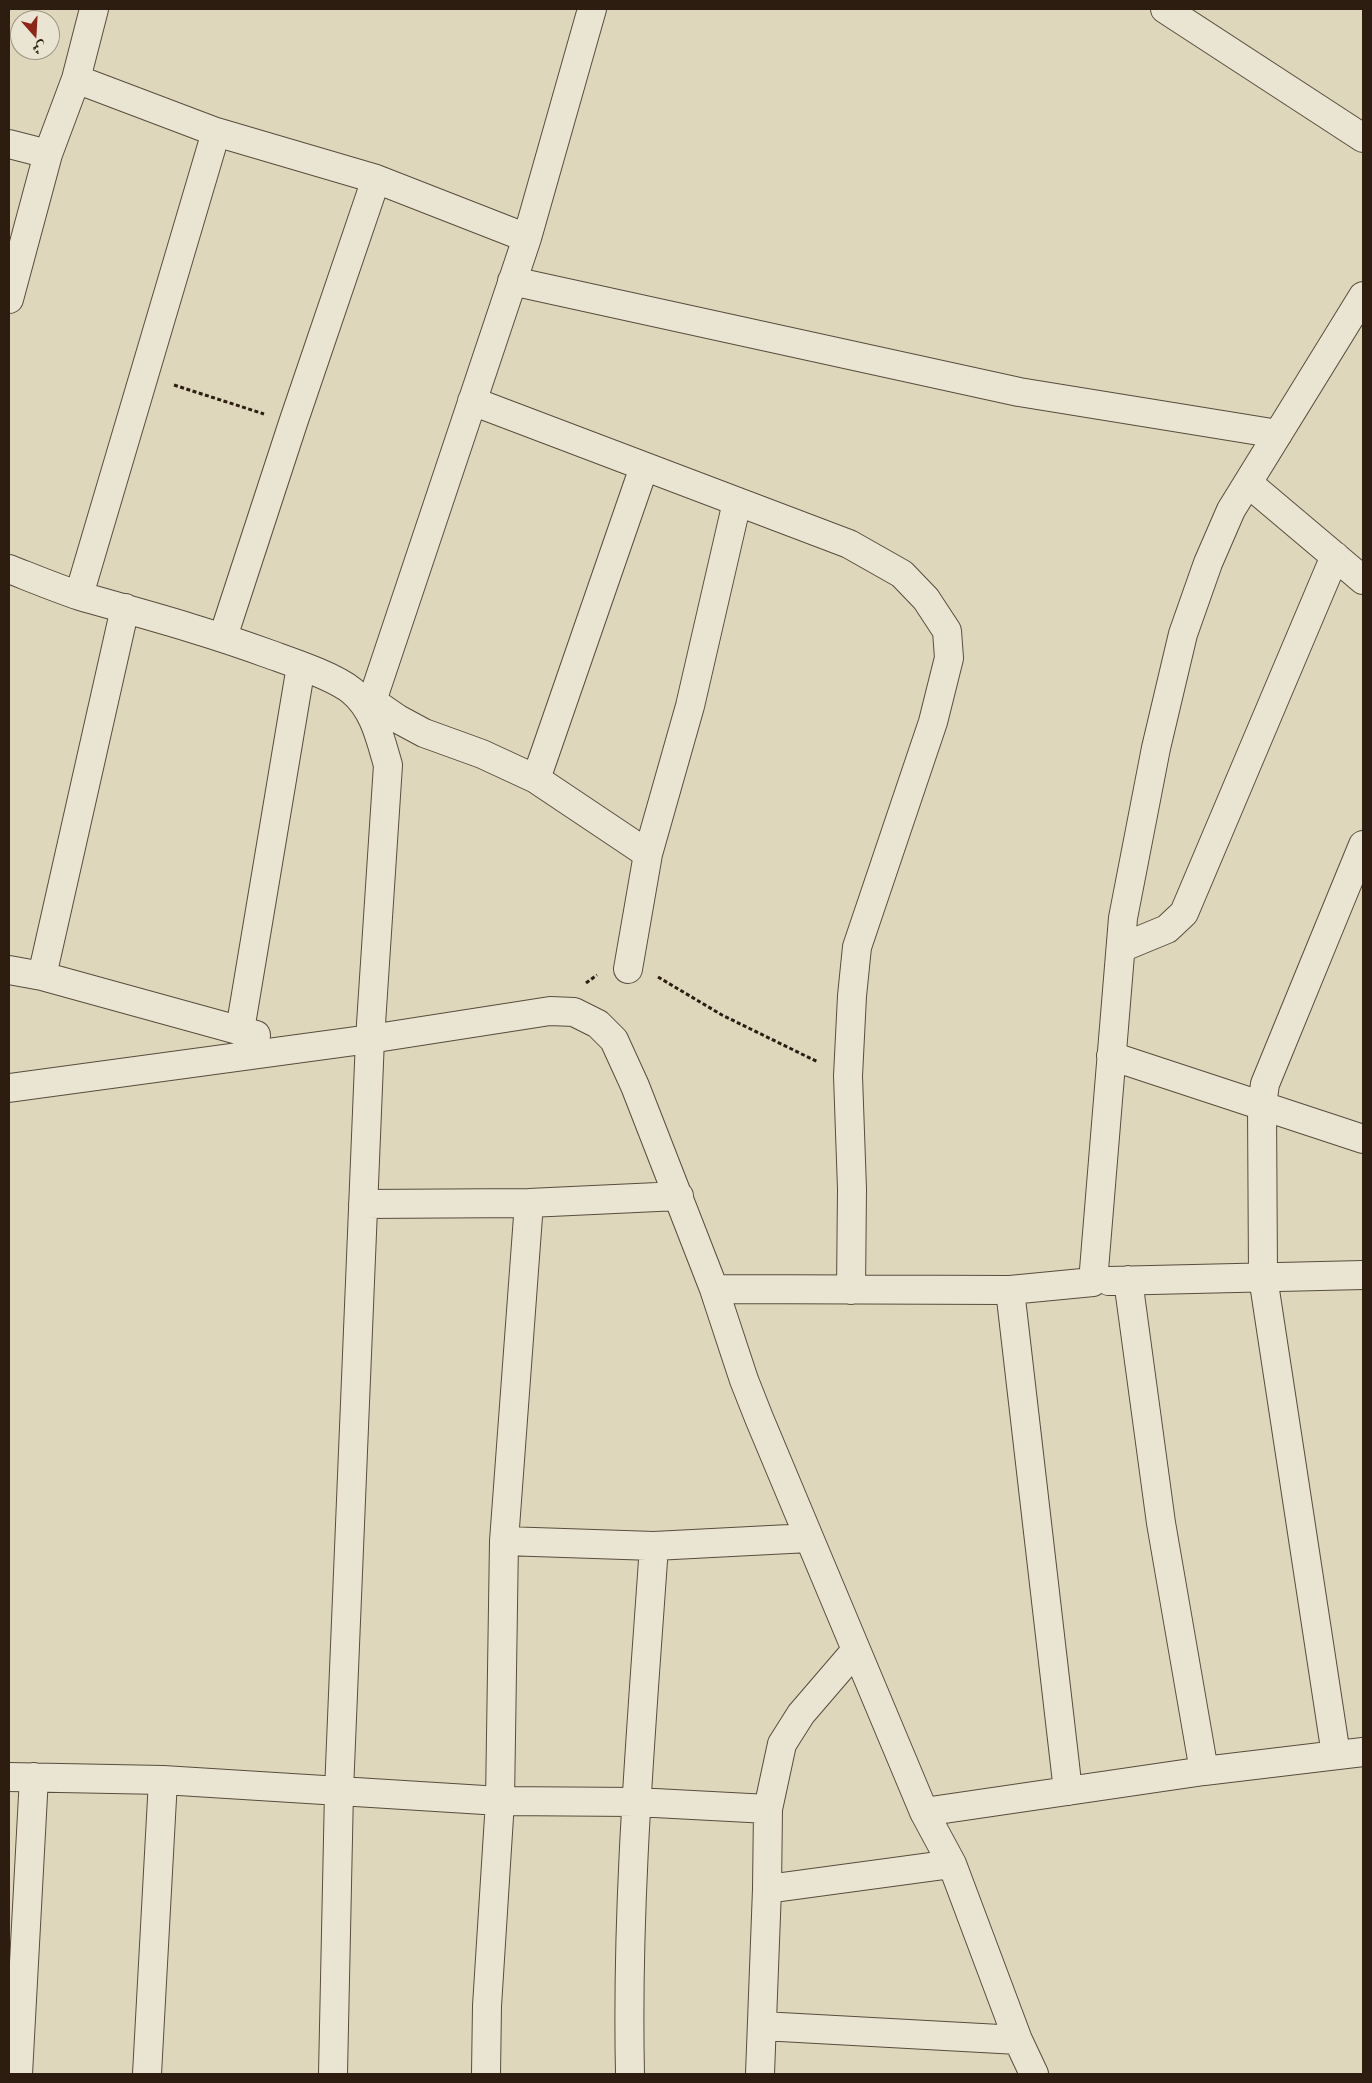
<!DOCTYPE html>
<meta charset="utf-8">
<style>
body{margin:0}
#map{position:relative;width:1372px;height:2083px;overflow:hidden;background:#ded7bc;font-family:"Libre Caslon Text",Amiri,serif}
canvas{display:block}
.frame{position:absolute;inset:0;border:10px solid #2d1d11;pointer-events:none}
.north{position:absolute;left:10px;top:10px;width:50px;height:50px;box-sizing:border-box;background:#eae5d3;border:1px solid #9e9585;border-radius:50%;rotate:161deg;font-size:14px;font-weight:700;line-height:20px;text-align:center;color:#2d1d11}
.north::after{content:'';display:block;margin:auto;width:18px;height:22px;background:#8f2418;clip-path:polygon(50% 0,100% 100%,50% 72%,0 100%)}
</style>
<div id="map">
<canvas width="1372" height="2083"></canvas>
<div class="frame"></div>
<div class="north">ش</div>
</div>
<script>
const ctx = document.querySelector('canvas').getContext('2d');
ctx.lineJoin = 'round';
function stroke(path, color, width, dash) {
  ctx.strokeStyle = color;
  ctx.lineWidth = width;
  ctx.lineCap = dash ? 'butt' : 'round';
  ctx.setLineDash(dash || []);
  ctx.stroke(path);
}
const minor = new Path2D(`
 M1165 9 1363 138
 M76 79 216 132 376 179 527 238
 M9 144 48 154
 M512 281 1019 392 1278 434
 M9 299 48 154 76 79 94 9
 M472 401 849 544 902 574 926 599 947 631 949 658 933 722 857 947 852 996 848 1076 852 1189 851 1290
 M1248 483 1363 580
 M9 569C32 578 56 588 80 596 143 614 207 631 269 654 291 662 334 676 352 691 374 709 380 738 388 765L370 1039 339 1791 333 2074
 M79 595 216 132
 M223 637 293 423 376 179
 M372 701 398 719 424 733 482 754 536 779 648 854
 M369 710 527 238 592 9
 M536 779 644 467
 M1121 948 1167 929 1184 913 1335 556
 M628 969 648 854 690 706 737 502
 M9 970 42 976 256 1035
 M42 976 125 608
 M240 1030 301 666
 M1111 1056 1363 1139
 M9 1088 370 1039 550 1011 574 1012 598 1024 614 1040 635 1086 714 1289 744 1380 759 1418 924 1812 952 1864 1018 2040 1034 2074
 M363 1204 529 1203 679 1196
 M1128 1280 1161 1523 1204 1771
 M1109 1281 1363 1275
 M714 1289 1010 1290 1093 1282 1123 918 1156 748 1183 634 1208 563 1231 510 1363 296
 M1010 1290 1068 1791
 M504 1541 654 1546 809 1538
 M1336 1755 1263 1277 1262 1105 1265 1084 1363 845
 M9 1777 163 1780 500 1801 636 1802 768 1809
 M924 1812 1204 1771 1363 1752
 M767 1889 952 1864
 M762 2026 1018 2040
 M18 2074 34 1777
 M147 2074 163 1780
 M486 2074 487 2006 500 1801 504 1541 529 1203
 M630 2074C626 1898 642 1722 654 1546
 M760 2074 767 1889 768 1809 782 1744 801 1714 856 1650`);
stroke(minor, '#594c3c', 30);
stroke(new Path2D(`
 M174 385 264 414
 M658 977 722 1015 818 1062
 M586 983 597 975`), '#2d1d11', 3, [4, 2.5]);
stroke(minor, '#eae5d3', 28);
</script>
